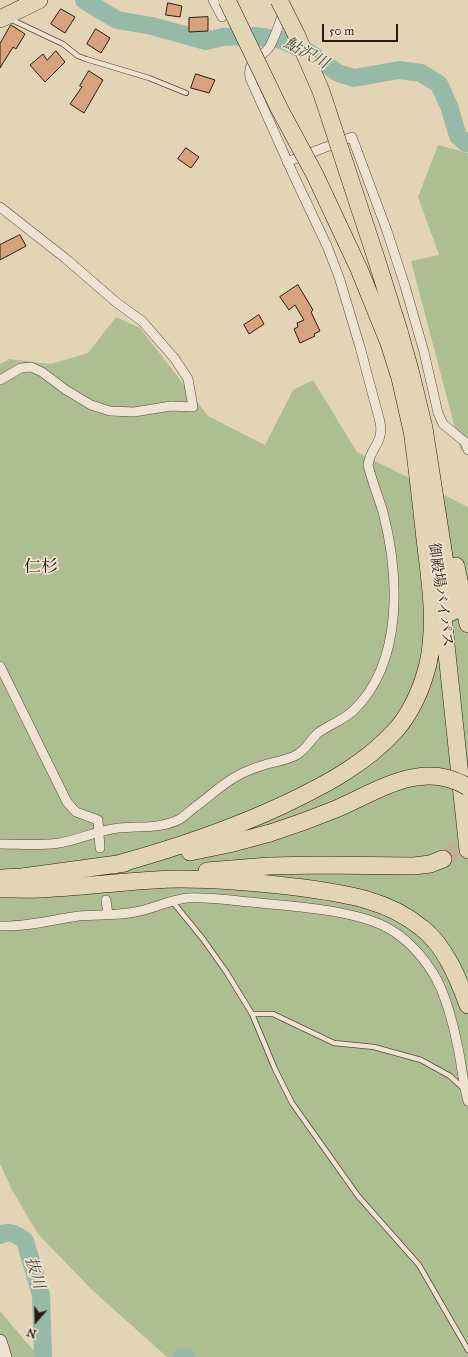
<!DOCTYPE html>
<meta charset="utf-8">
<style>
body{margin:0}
#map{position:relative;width:468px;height:1357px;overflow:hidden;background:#e4d4b6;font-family:"IM FELL Great Primer",serif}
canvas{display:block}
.north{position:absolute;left:16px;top:1301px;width:40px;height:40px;-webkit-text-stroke:3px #ede3d0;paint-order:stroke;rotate:200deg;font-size:11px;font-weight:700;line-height:16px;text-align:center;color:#2b1a11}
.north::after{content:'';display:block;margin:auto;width:14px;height:18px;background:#2b1a11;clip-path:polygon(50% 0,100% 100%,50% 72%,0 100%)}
.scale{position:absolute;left:322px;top:24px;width:76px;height:18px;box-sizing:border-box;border:2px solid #2b1a11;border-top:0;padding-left:5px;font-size:12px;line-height:14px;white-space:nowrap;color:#2b1a11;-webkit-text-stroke:3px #ede3d0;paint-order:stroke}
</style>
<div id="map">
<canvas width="468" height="1357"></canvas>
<div class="north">N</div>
<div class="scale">50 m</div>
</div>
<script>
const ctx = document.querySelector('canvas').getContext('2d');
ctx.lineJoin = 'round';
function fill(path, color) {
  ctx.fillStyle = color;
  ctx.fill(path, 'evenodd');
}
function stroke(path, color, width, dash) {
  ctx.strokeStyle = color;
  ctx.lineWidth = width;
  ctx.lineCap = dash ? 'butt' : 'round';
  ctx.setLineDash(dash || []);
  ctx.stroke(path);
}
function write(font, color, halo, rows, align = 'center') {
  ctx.font = font + ' "IM FELL Great Primer","Noto Serif JP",serif';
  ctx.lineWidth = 3.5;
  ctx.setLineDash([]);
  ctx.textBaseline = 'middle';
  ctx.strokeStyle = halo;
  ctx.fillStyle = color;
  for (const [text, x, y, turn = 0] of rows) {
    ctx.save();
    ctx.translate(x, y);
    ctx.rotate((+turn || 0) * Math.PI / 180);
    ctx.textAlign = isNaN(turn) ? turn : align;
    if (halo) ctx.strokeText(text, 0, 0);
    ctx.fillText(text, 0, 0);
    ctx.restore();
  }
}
fill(new Path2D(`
 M438 145 468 153V444L461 451 411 261 439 255 418 197Z
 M116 317 140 328 208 416 265 445 293 390 313 380 357 452 468 507V1357H167L92 1290 38 1234 12 1190 0 1164V364L9 359 51 364 88 353Z
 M0 1311 39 1357H0Z`), '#aebe93');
stroke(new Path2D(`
 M84 0 117 20 152 26 206 41 223 37 255 36 282 40 310 53 338 73 354 78 399 70 421 73 439 84 449 106 458 136 466 143H468
 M0 1235C8 1230 18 1235 25 1241L41 1295 43 1357
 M182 1357H186`), '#97b9a8', 18);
const building = new Path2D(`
 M168 3 182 6 180 17 166 15Z
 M61 9 75 17 65 33 51 24Z
 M208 17V31L189 32V18Z
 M11 25 25 34 16 49 13 47 0 68V44Z
 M96 29 110 38 101 53 87 44Z
 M56 51 65 62 45 82 30 65 43 54 47 60Z
 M89 71 103 80 84 113 70 104 82 87 80 86Z
 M196 74 215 80 209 93 191 88Z
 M186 148 199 157 191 168 178 159Z
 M20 235 26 246 0 260V245Z
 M298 285 313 310 311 312 320 331 314 334 315 336 300 343 294 329 298 327 297 323 304 320 295 305 289 310 280 297Z
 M259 315 264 324 249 334 244 325Z`);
fill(building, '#d7a37e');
stroke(building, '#2b1a11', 1);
stroke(new Path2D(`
 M443 859 459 849 468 840`), '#bfaf95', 17, [17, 8]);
const lane = new Path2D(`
 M10 19 63 44 78 56 86 59 149 78 186 93
 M172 901 203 939 227 973 252 1014 275 1069 292 1103 358 1196 419 1265 468 1350
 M252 1014H273L334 1043 374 1047 421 1060 450 1076 463 1088`);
const street = new Path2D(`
 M213 0 222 17
 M287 162 352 137 387 231 405 286 424 352 438 413 443 424 465 442 468 450
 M0 207 65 258 117 303 142 321 175 359 188 379 193 407 171 406 134 412 110 411 91 405 66 390 42 372 31 367 21 368 0 380
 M0 666 67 802 76 812 98 820 100 848
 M0 844C19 844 40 846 59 843 79 840 98 830 119 828 140 826 161 829 180 819 185 816 190 811 195 807 209 797 222 784 237 776 246 771 257 767 267 764 278 761 289 760 298 754 307 748 311 739 318 733 330 724 344 720 354 710 404 661 399 574 383 512 378 496 372 481 368 465 371 446 384 443 380 422L360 347 339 277 327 246 294 176 250 78C247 58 262 59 270 46 276 35 280 22 284 10
 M106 900 108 915
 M0 926C26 927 52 920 78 916 97 914 116 916 135 912 153 909 169 900 187 898 208 897 230 900 250 902 290 906 348 909 384 926 404 936 421 954 433 973 445 992 454 1026 458 1048 462 1066 463 1084 468 1101`);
const secondary = new Path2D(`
 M0 1341 5 1357`);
const highway = new Path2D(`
 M0 19 39 0
 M399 331 410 370 424 428 448 582 452 612
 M389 343 400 378 414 440
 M456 566 468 624
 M441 598 468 850
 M190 852 229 844 270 833
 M114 865C173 849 227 831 283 805 323 786 364 765 395 731 411 713 422 688 428 664 437 623 430 580 425 539 421 502 417 466 412 430
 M207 871 269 866 319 865 414 866 430 864 443 859
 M2 878 22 877 125 863
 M0 889C18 889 36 890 54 888 96 886 139 879 181 879 222 879 263 883 304 888 347 894 388 900 422 928 445 946 458 978 468 1005`);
stroke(lane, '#59483a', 6);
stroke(street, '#59483a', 10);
stroke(secondary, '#2b1a11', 14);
stroke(highway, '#2b1a11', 18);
stroke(lane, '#ede3d0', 4.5);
stroke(street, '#ede3d0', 9);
stroke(secondary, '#ede3d0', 13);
stroke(highway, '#e4d4b6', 17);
const highwayBridge = new Path2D(`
 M227 0 279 108 315 175 359 269 389 343
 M279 0 297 36 321 91 376 258 399 331
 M270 833C292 826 314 818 336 809 378 791 422 759 468 787`);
stroke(highwayBridge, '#2b1a11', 18, []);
stroke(highwayBridge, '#e4d4b6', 17);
write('15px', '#2b1a11', '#ede3d0', [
 ["御殿場バイパス",440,595,82]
]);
write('italic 16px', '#4b4a3e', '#ede3d0', [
 ["鮎沢川",306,54,29],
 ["抜川",34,1273,73]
]);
write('17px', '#2b1a11', '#ede3d0', [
 ["仁杉",41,568]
]);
</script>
